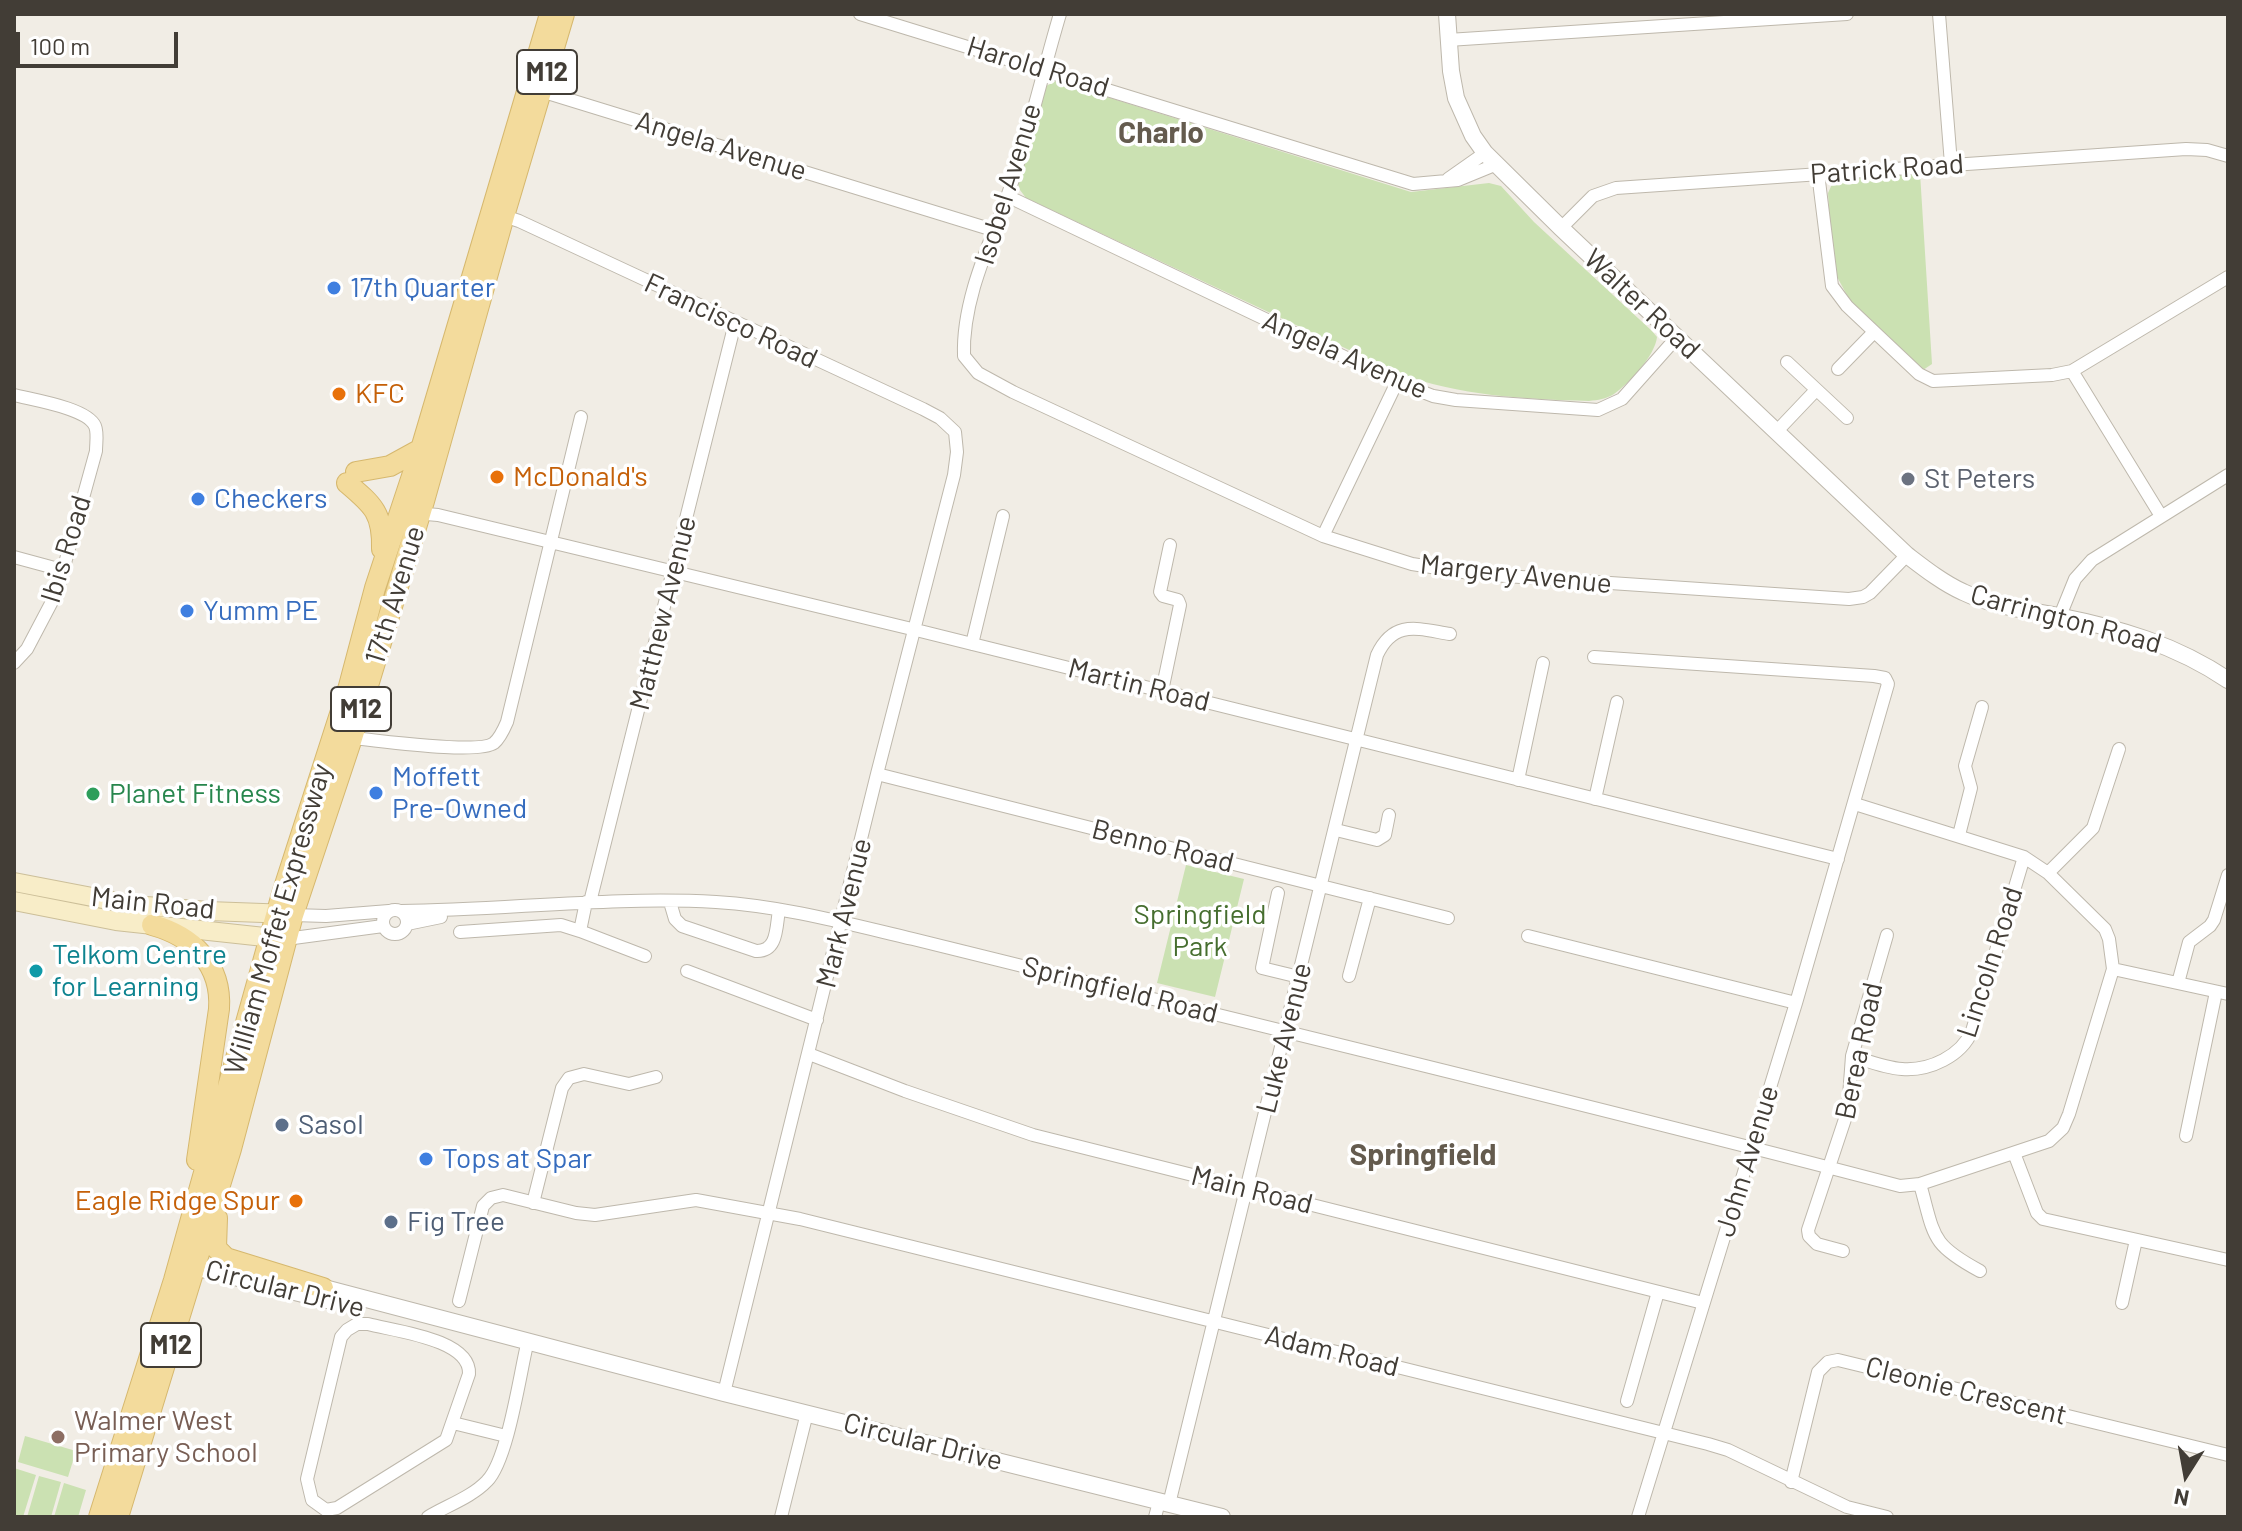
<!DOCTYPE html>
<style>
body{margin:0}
#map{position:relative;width:2242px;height:1531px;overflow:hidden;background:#f1ede5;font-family:Barlow,sans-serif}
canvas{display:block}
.frame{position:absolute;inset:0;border:16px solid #423d36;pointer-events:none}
.north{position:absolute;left:2146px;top:1435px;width:80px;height:80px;-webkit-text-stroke:6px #fff;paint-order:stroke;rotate:191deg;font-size:22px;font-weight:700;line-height:32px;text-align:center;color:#423d36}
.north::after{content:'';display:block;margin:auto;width:28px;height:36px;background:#423d36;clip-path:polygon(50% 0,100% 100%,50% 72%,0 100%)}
.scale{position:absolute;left:16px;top:32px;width:162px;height:36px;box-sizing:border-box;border:4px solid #423d36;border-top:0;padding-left:10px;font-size:24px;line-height:28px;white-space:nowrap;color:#423d36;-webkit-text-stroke:6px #fff;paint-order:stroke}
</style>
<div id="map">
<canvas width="2242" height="1531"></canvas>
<div class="frame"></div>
<div class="north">N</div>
<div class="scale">100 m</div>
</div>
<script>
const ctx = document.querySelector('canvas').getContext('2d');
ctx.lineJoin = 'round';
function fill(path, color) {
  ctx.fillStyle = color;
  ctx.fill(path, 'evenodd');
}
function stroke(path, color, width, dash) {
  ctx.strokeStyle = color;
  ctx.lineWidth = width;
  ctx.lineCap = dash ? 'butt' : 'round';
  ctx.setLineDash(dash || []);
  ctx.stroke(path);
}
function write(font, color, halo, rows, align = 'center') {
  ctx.font = font + ' Barlow,sans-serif';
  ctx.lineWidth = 7;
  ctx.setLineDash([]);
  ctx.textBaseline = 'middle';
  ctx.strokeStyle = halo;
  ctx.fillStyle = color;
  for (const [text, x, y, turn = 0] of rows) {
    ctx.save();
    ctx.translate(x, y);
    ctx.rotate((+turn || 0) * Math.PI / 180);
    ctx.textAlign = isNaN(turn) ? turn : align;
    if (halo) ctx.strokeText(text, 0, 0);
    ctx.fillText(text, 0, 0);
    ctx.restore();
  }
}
fill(new Path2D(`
 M1056 81 1411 192 1489 183 1501 186 1534 222 1652 331 1657 337C1655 356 1629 383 1614 394 1606 399 1598 400 1589 401 1524 399 1459 396 1398 373L1026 198 1020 190 1017 180 1046 86Z
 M1920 173 1932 364 1923 370 1849 299 1835 273 1832 260 1828 193 1833 182 1840 178Z
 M1186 865 1244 879 1215 997 1157 983Z
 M25 1436 76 1451 68 1477 18 1462Z
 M14 1468 36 1475 23 1517 14 1515Z
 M39 1476 61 1482 51 1517H27Z
 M64 1483 86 1490 78 1517H54Z`), '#cbe1b2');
const minor = new Path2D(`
 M860 14 1413 184 1458 180 1497 164
 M1060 14C1042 74 1028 138 1007 197 988 247 962 302 964 356L978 373 1013 392 1323 536 1412 564 1476 574 1849 599 1863 597 1870 593 1907 555
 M1939 14 1951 164
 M1448 40 1847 14
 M541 91 993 230
 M1818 173 1832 286 1847 306 1919 374 1933 381 2052 375 2072 371 2228 277
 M1448 179 1485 153
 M1007 196 1397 382 1433 396 1456 400 1598 410 1622 399 1678 336
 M504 216 519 221 923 409 940 418 955 432 957 452 954 475 877 774 724 1393
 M1561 228 1593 196 1616 188 2186 149 2207 150 2228 156
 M1787 362 1847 418
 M1838 369 1874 332
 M2072 371 2161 516
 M14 395C33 400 87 408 95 426 98 433 96 443 96 451L57 592 27 649 14 663
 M1777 431 1816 390
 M415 513 438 515 916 630 1838 859
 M1323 536 1397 382
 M14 557 62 570
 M2060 616 2075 579 2092 560 2228 475
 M972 644 1003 516
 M1594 657 1874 676 1885 678 1888 684 1796 1003 1638 1517
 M1162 691 1180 605 1178 600 1163 596 1160 592 1170 545
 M352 738C377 740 478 755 494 743 500 738 504 729 507 722L581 417
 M877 774 1448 918
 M1518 780 1543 663
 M1595 799 1617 702
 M1336 830 1377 840 1385 835 1389 815
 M1959 835 1971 788 1965 766 1982 707
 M2048 873 2093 828 2119 749
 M1278 893 1262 968 1299 977
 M586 902 580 931 645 956
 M590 902 735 323
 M670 902 675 919 682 926 756 951C778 952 776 927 779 910
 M383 922a12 12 0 1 1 24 0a12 12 0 1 1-24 0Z
 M401 911C506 910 611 896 716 902 783 906 849 924 913 939 990 958 1068 977 1145 997 1397 1059 1649 1120 1900 1186L1920 1184 2049 1141 2063 1128 2069 1114 2113 969 2109 939 2105 929 2048 873 2024 857 1855 804
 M293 915 326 916 389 911
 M407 924 441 917
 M460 932 561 925 580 931
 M1528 936 1796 1003
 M286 939 383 926
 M2113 969 2228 994
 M687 971 817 1020
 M1349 976 1370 898
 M2178 983 2189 942 2210 926 2214 920 2228 875
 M809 1054 905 1091 1033 1135 1703 1303
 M1852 1056C1868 1061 1885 1068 1902 1069 1930 1071 1961 1056 1972 1031L2024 857
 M2186 1136 2216 992
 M2014 1153 2037 1213 2043 1219 2228 1260
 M1920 1184C1935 1237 1930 1244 1980 1271
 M533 1203 562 1088 569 1078 584 1074 629 1084 656 1077
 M1843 1251 1817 1244 1809 1236 1808 1230 1848 1110 1852 1056 1887 935
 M459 1301 483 1206 491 1198 503 1195 576 1213 595 1215 696 1200 800 1219 1708 1444 1728 1450 1847 1507 1887 1517
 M2122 1303 2136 1240
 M357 1324H368C394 1331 471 1339 469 1374L446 1440 337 1508 326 1510 312 1500 307 1479 341 1337 347 1330Z
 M1627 1401 1658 1292
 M453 1423 506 1436
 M1791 1482 1818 1372 1828 1362 1838 1360 2228 1455
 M1169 1504 1377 655C1394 619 1418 629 1450 634
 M428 1517C446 1506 472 1497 487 1481 507 1461 519 1380 526 1349
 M781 1517 807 1413
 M1155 1517 1159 1502`);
const tertiary = new Path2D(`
 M1447 14 1451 71 1456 98 1473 136 1485 153 1561 228 1907 555C1924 568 1943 583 1963 592 1992 606 2026 610 2058 616 2119 628 2176 645 2228 680
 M186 1265 327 1300
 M313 1285 724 1393 1222 1517`);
const secondary = new Path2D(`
 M14 882 134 905 208 911 290 914
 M14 901 116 921 283 939`);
const primary = new Path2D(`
 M356 472 390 466 421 449
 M347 483C373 505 383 513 382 549
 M152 925C193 936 222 965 219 1009L197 1160
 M217 1218 216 1248 226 1258 323 1288
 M99 1517 174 1280 282 894 349 686 375 588 421 449 550 14
 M118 1517 231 1149 293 915 352 738 424 501 504 216 564 14`);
stroke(minor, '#beb8ac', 14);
stroke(tertiary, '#beb8ac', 18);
stroke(secondary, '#ccbf99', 20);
stroke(primary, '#d6b86e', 22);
stroke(minor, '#fff', 12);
stroke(tertiary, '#fff', 16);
stroke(secondary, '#f8edc8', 18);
stroke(primary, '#f3db9c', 20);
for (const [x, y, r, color] of [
 [334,288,8,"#3f7fe0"],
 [339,394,8,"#e8710a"],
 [497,477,8,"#e8710a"],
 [1908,479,8,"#6b7280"],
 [198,499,8,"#3f7fe0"],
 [187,611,8,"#3f7fe0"],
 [376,793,8,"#3f7fe0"],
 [93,794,8,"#2e9e5b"],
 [36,971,8,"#0f9aa8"],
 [282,1125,8,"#5c6f8a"],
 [426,1159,8,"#3f7fe0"],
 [296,1201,8,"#e8710a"],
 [391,1222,8,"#5c6f8a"],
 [58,1437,8,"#8d6e63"]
]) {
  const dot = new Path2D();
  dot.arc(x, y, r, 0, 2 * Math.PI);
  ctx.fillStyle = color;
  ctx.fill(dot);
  stroke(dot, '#fff', 3);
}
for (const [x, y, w] of [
 [547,72,60],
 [361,709,60],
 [171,1345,60]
]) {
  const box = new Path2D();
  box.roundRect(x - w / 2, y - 22, w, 44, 6);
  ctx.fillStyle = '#fff';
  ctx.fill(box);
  stroke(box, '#423d36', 2);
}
write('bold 26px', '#423d36', null, [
 ["M12",547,72],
 ["M12",361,709],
 ["M12",171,1345]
]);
write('28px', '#423d36', '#fff', [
 ["Harold Road",1038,67,17],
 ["Angela Avenue",721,146,17],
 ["Patrick Road",1887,169,-4],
 ["Isobel Avenue",1008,184,-73],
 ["Walter Road",1642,304,43],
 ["Francisco Road",731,321,25],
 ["Angela Avenue",1345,355,24],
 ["Ibis Road",66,549,-73],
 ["Margery Avenue",1516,574,6],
 ["17th Avenue",395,595,-73],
 ["Matthew Avenue",663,613,-76],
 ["Carrington Road",2066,619,15],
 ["Martin Road",1139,685,14],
 ["Benno Road",1163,846,14],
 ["Main Road",153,903,6],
 ["Mark Avenue",844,913,-76],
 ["William Moffet Expressway",278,919,-74],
 ["Lincoln Road",1990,962,-72],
 ["Springfield Road",1120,990,14],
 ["Luke Avenue",1284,1038,-76],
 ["Berea Road",1859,1051,-78],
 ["John Avenue",1747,1161,-73],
 ["Main Road",1252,1190,14],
 ["Circular Drive",285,1289,14],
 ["Adam Road",1332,1351,14],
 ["Cleonie Crescent",1966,1391,14],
 ["Circular Drive",923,1442,14]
]);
write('28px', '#366cbe', '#fff', [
 ["17th Quarter",350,288],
 ["Checkers",214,499],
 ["Yumm PE",203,611],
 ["Moffett",392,777],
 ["Pre-Owned",392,809],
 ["Tops at Spar",442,1159]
], 'left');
write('28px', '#c56008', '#fff', [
 ["KFC",355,394],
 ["McDonald's",513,477],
 ["Eagle Ridge Spur",280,1201,"right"]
], 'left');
write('28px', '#5b616d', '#fff', [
 ["St Peters",1924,479]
], 'left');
write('28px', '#27864d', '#fff', [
 ["Planet Fitness",109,794]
], 'left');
write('28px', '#466e2f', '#fff', [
 ["Springfield",1200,915],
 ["Park",1200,947]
]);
write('28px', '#0d838f', '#fff', [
 ["Telkom Centre",52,955],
 ["for Learning",52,987]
], 'left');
write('28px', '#4e5e75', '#fff', [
 ["Sasol",298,1125],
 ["Fig Tree",407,1222]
], 'left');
write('28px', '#785e54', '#fff', [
 ["Walmer West",74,1421],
 ["Primary School",74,1453]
], 'left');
write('bold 30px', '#645b4e', '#fff', [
 ["Charlo",1161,133],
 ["Springfield",1423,1155]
]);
</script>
